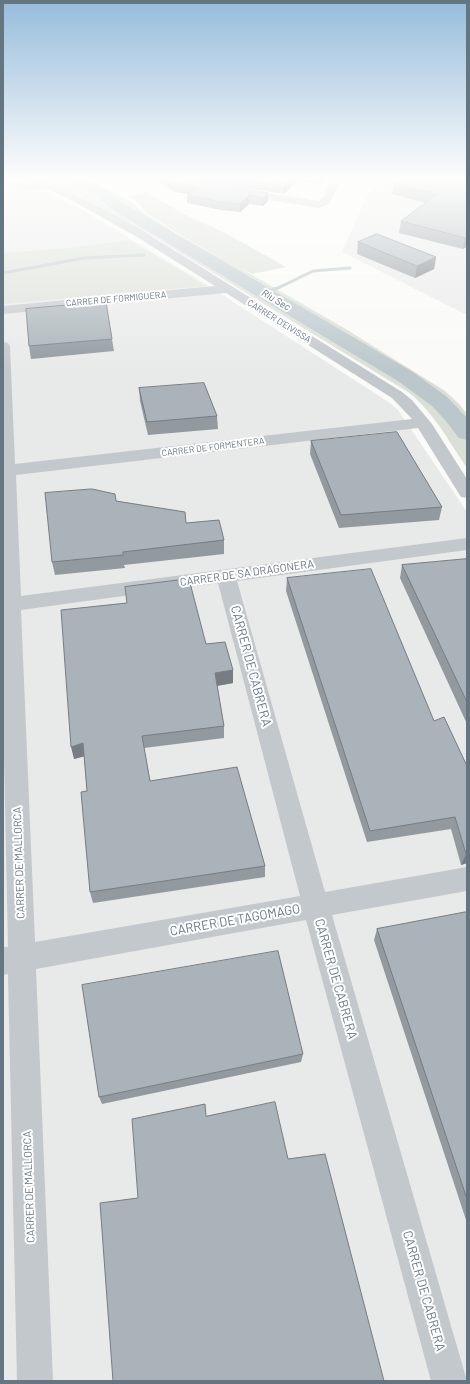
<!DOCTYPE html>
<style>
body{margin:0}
#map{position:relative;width:470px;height:1384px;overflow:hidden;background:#fafaf8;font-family:Barlow,sans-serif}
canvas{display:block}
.frame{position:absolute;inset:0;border:4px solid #657683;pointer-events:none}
</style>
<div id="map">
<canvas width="470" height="1384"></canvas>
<div class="frame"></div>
</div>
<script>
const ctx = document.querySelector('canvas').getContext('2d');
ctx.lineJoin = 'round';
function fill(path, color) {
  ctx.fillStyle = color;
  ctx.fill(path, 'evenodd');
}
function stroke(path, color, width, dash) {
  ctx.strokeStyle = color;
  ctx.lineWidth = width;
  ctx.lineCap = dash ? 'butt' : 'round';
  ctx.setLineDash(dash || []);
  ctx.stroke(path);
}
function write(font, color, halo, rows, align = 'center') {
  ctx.font = font + ' Barlow,sans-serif';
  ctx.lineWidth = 4;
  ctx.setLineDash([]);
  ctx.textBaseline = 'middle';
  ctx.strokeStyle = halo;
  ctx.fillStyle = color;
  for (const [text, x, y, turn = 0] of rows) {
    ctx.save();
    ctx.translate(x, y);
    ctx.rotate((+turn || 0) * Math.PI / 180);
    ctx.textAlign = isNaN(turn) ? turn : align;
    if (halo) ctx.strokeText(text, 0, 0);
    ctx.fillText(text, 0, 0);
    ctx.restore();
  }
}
fill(new Path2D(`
 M383 179H467V315L342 252 367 196Z
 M22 188 47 192 84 211 201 281 390 403 398 410 467 512V1381H3V189Z`), '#e8e9e9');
fill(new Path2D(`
 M40 179H87L130 201 144 213 183 238 223 259 185 238 146 213 139 203 129 196 147 192 182 213 227 234 286 267 252 274 228 261 344 328 445 391 460 405 467 414V468C449 442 434 412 408 392L133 224 82 197Z
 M129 240 206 286 3 304V253L71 248Z`), '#dadfd7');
stroke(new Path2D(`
 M183 251 193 250
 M3 273 84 258 144 255
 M265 292 278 288 313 271 350 268`), '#bbc7cb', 3);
fill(new Path2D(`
 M68 179C91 175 107 189 125 204L413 372 447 397 467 418V440L459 438 446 421 432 406 398 381 113 210 95 194 70 182Z`), '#bbc7cb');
fill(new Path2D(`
 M25 179H39L56 185 124 219 402 392 412 400 432 424 467 479V498L461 497 418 428 16 475 21 596 467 538V550L237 581 325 892 467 867V891L332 915 467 1381H431L306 920 36 969 53 1381H17L8 974 3 975V947H8L3 707V342L8 343 10 346 15 464 412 419 392 398 226 293 3 314V306L215 286 137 237 71 200 50 190 12 188 7 185 12 182 32 183ZM218 583 300 896 35 942 21 610Z
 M332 179H342L329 204 319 208 239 195 233 192 239 189 318 201 323 197Z`), '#c3c8cc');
fill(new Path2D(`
 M154 179H183L268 193V201L263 206 249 204 240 212 221 210 187 203V195L188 194 175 192Z
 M187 179H325L319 184 298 180 284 194Z
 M467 179V247H466L463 249 399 233 401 221 425 203 392 194 394 184Z
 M358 242 436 257 434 269 415 278 357 254Z
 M112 339 114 351 31 359 29 346Z
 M139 388 217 416 218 429 148 435 140 401Z
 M311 441 442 507 439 520 339 528 310 454Z
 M116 501 186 523 224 540V554L124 565 125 568 55 575 52 562Z
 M467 559V724L400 578 402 565Z
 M287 578 467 766V863L461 865 451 829 367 842 286 591Z
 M206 644 233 683 217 686 224 726V738L144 748 150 781 265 866V877L93 903 90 892 87 791 84 756 74 759Z
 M467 912V1223L374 940 377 929Z
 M303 1054 301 1062 102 1104 99 1097Z`), '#929a9f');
fill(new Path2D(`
 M291 179H298V180L284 194V186Z
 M319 179H325L319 184Z
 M268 193V201L263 206V198Z
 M249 195V204L240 212V204Z
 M467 236 466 247 463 249 465 238Z
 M436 257 434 269 415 278 417 266Z
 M233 670V683L216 686 215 673Z
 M83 743 86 756 74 759 71 747Z
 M467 853V863L461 865 466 854Z`), '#777d82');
const building = new Path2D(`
 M167 179H183L268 193 263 198 249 195 240 204 221 202 187 195 197 188 175 183Z
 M239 179H291L284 186Z
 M401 179H467V236L465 238 401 221 437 194 394 184Z
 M377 234 436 257 417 266 358 242Z
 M106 302 112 339 29 346 26 309Z
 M204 383 217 416 147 422 139 388Z
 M397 432 442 507 341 515 311 441Z
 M92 489 115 494 116 501 185 512 186 523 219 520 224 540 123 552V555L52 562 45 493Z
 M467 559V702L402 565Z
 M371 569 434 721 444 717 467 766V853L466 854 455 817 370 831 287 578Z
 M189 579 206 644 225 642 233 670 215 673 224 726 142 736 150 781 237 767 265 866 90 892 81 792 87 791 83 743 71 747 61 610 127 603 125 587Z
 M467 912V1199L377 929Z
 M278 951 303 1054 99 1097 82 985Z
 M275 1102 288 1159 325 1154 384 1381H113L100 1203 138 1198 132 1119 205 1104 206 1116Z`);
fill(building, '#aab3b9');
stroke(building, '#777d82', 1);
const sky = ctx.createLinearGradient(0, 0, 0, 372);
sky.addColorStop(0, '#96bcdc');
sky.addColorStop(0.48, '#fdfdfc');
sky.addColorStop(1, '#fdfdfc00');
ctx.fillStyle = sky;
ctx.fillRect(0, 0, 470, 372);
write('9px', '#657683', '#fff', [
 ["CARRER DE FORMIGUERA",116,299,-5],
 ["CARRER D'EIVISSA",279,321,32],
 ["CARRER DE FORMENTERA",213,447,-7]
]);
write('italic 10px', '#60757c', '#fff', [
 ["Riu Sec",276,300,31]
]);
write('11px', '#657683', '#fff', [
 ["CARRER DE SA DRAGONERA",247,573,-8],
 ["CARRER DE MALLORCA",19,863,-92],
 ["CARRER DE MALLORCA",29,1187,-92]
]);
write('13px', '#657683', '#fff', [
 ["CARRER DE CABRERA",251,666,75],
 ["CARRER DE TAGOMAGO",235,920,-10],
 ["CARRER DE CABRERA",336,979,74],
 ["CARRER DE CABRERA",424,1291,74]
]);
</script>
